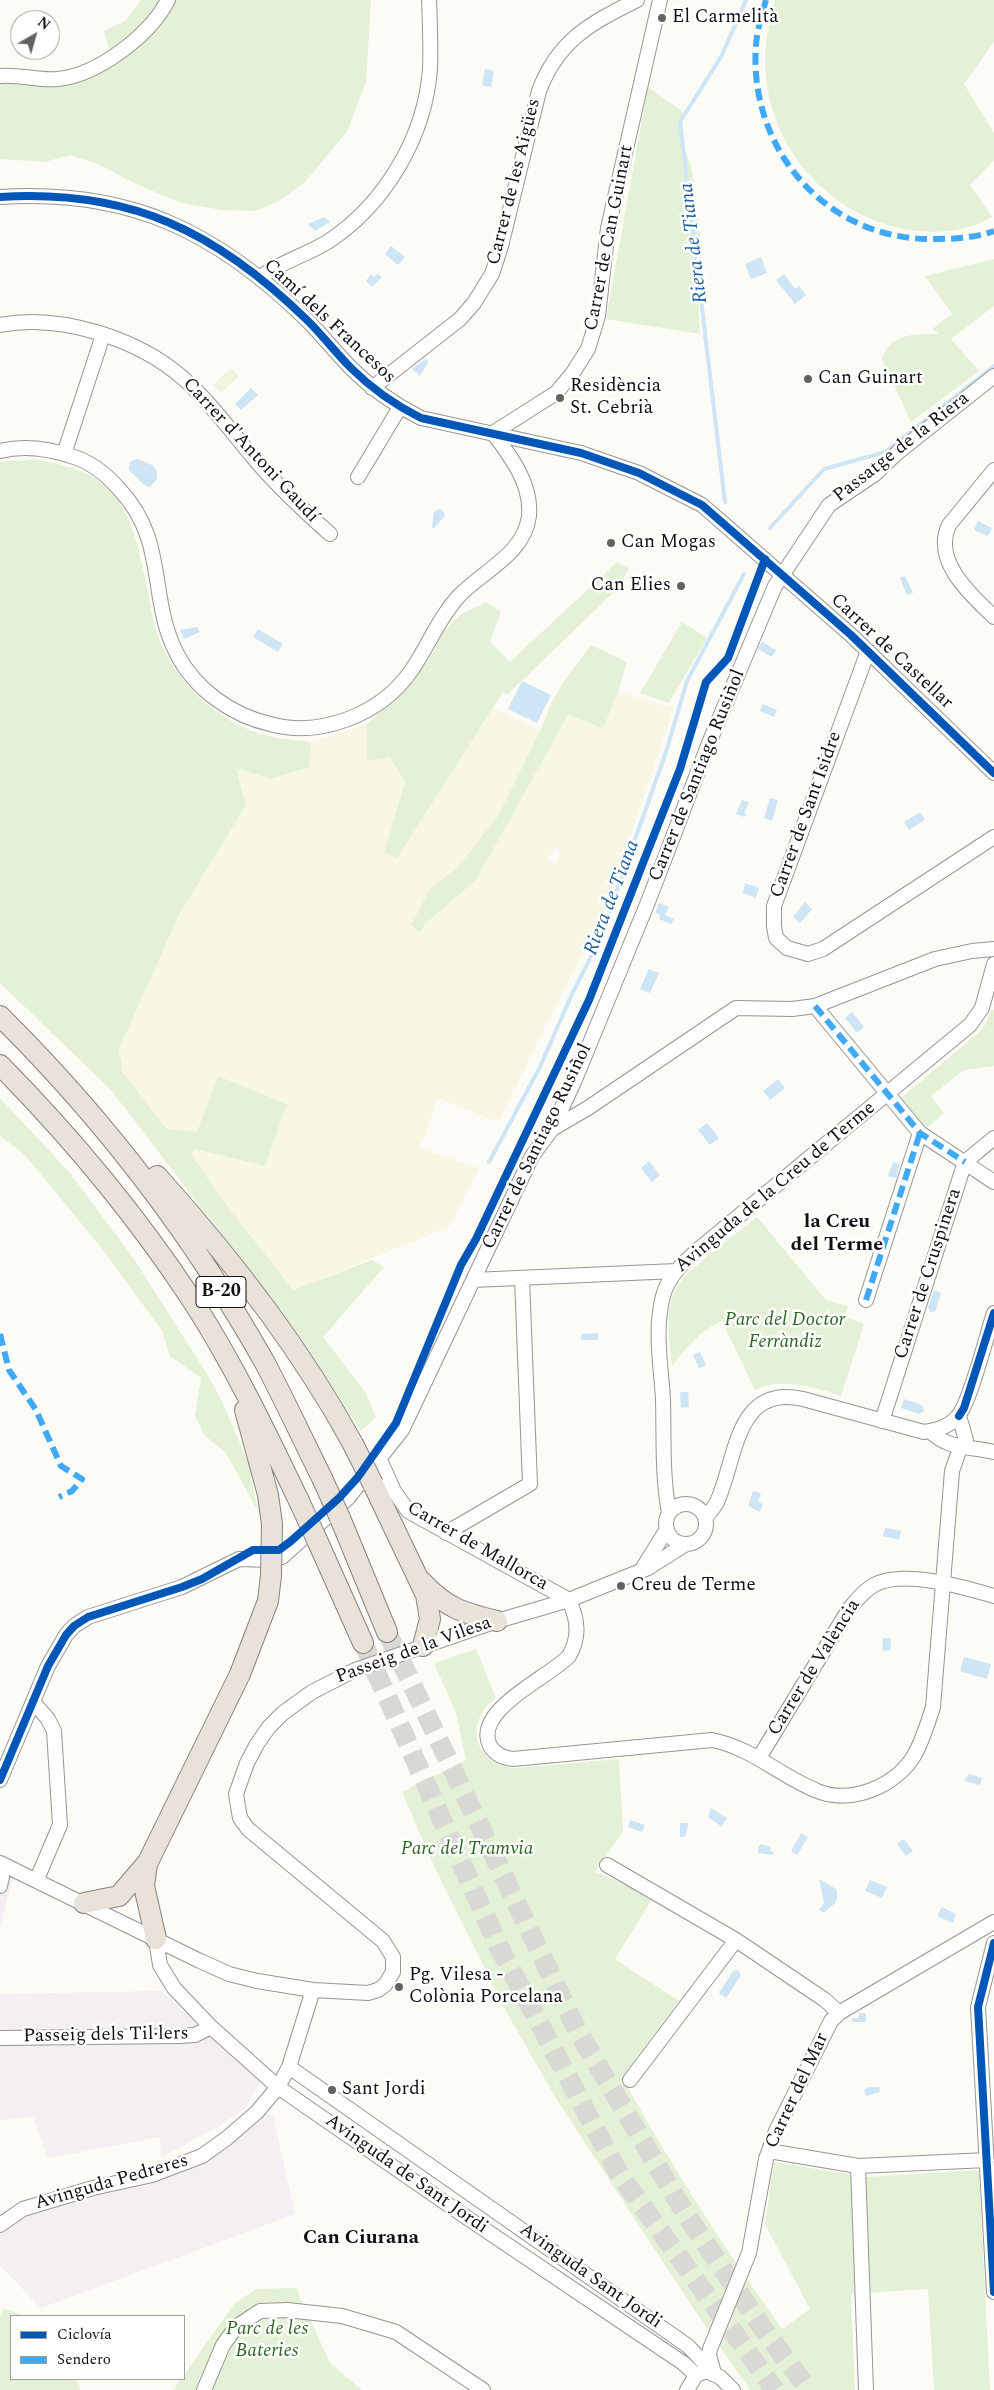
<!DOCTYPE html>
<meta charset="utf-8">
<style>
body{margin:0}
#map{position:relative;width:994px;height:2390px;overflow:hidden;background:#fcfbf6;font-family:Spectral,serif}
canvas{display:block}
.legend{position:absolute;left:10px;top:2315px;width:175px;height:65px;box-sizing:border-box;background:#fff;border:1px solid #9f9f9f;margin:0;padding:6px 9px;list-style:none;font-size:15px;color:#101010}
.legend li{display:flex;align-items:center;gap:10px;height:25px}
.legend b{width:25px;border:1px solid #9f9f9f}
.north{position:absolute;left:10px;top:10px;width:50px;height:50px;box-sizing:border-box;background:#fff;border:1px solid #9f9f9f;border-radius:50%;rotate:38deg;font-size:14px;font-weight:700;line-height:20px;text-align:center;color:#101010}
.north::after{content:'';display:block;margin:auto;width:18px;height:22px;background:#636260;clip-path:polygon(50% 0,100% 100%,50% 72%,0 100%)}
</style>
<div id="map">
<canvas width="994" height="2390"></canvas>
<ul class="legend">
<li><b style="height:6px;background:#0057b8"></b>Ciclovía</li>
<li><b style="height:6px;background:#3fa9f5"></b>Sendero</li>
</ul>
<div class="north">N</div>
</div>
<script>
const ctx = document.querySelector('canvas').getContext('2d');
ctx.lineJoin = 'round';
function fill(path, color) {
  ctx.fillStyle = color;
  ctx.fill(path, 'evenodd');
}
function stroke(path, color, width, dash) {
  ctx.strokeStyle = color;
  ctx.lineWidth = width;
  ctx.lineCap = dash ? 'butt' : 'round';
  ctx.setLineDash(dash || []);
  ctx.stroke(path);
}
function write(font, color, halo, rows, align = 'center') {
  ctx.font = font + ' Spectral,serif';
  ctx.lineWidth = 5;
  ctx.setLineDash([]);
  ctx.textBaseline = 'middle';
  ctx.strokeStyle = halo;
  ctx.fillStyle = color;
  for (const [text, x, y, turn = 0] of rows) {
    ctx.save();
    ctx.translate(x, y);
    ctx.rotate((+turn || 0) * Math.PI / 180);
    ctx.textAlign = isNaN(turn) ? turn : align;
    if (halo) ctx.strokeText(text, 0, 0);
    ctx.fillText(text, 0, 0);
    ctx.restore();
  }
}
fill(new Path2D(`
 M0 1853 17 1861 0 1928Z
 M161 1991 261 2081 245 2108 218 2127 161 2157 160 2137 48 2158 33 2117 0 2120V1994Z
 M257 2112 273 2116 295 2214 41 2308 0 2266V2225L23 2209 202 2156Z`), '#f4eff2');
fill(new Path2D(`
 M618 692 674 708 609 899 498 1122 438 1098 420 1148 479 1168 449 1227 293 1290 225 1203 191 1154 195 1149 265 1166 197 1132 167 1129 123 1073 119 1049 179 915 246 805 236 767 271 779 309 767 311 742 367 724V760L390 757 405 782 384 853 396 858 493 708 540 731 498 816 457 868 430 890 411 925 420 933 425 924 476 880 568 714 603 727ZM554 847 561 851 557 862 548 860Z`), '#f8f7e4');
fill(new Path2D(`
 M141 0H159C147 22 129 35 109 50L104 31 125 21Z
 M174 0H371L366 82 347 132 305 182 279 201 256 211 222 210 181 203 134 183 98 164 70 155 45 162 0 159V84L95 72Z
 M775 0H994V42L964 84 994 133V160L970 185 992 217C965 233 934 234 904 229 823 213 765 141 765 60 765 40 770 20 775 0Z
 M648 87 683 112C673 144 686 143 692 170 697 195 698 222 702 247L695 244 700 334 606 319Z
 M994 259V306L951 339 979 371 911 422 882 359C889 334 917 333 939 334L932 329 952 314 925 276Z
 M34 459C60 464 88 469 107 488 131 511 137 542 144 573 149 594 152 624 161 644 182 691 226 728 277 738 288 740 300 740 311 742L309 767 271 779 236 768 246 805 179 915 119 1049 123 1073 167 1129 197 1132 218 1076 287 1104 265 1166 195 1149 191 1154 225 1203 293 1290 372 1260 384 1267 323 1337 366 1393 376 1417 361 1431 301 1338 111 1090 0 983V462Z
 M617 562 629 569 616 590 507 695 503 692 397 858 384 853 405 782 390 757 367 761V724L413 681 429 660 442 634 460 615 486 602 501 612 490 642 510 662Z
 M682 622 707 638 669 703 640 693Z
 M591 645 627 662 618 692 603 728 568 715 476 880 425 924 420 933 411 925 430 889 457 868 498 816 540 731 551 704 562 684Z
 M992 1008 994 1011V1066L964 1070 931 1096 944 1113 927 1128 901 1098 977 1034 984 1027Z
 M0 1098 70 1173 134 1259 207 1374 222 1401 248 1462 258 1511 226 1453 204 1435 195 1416 201 1378 170 1356 162 1331 103 1250 25 1155 0 1136Z
 M757 1217 826 1300 848 1306 845 1317 864 1324 841 1396C814 1387 782 1377 755 1390L722 1321C700 1331 686 1347 672 1366 670 1343 664 1311 676 1289 689 1266 736 1235 757 1217Z
 M476 1649 496 1698C492 1702 487 1706 484 1710 465 1737 485 1768 516 1768L619 1759 623 1831 595 1872 654 1896 615 1959 679 2001 622 2077C670 2164 724 2248 782 2329L810 2309 765 2224 774 2162 866 2177 979 2170 990 2390H934L928 2289 851 2294 855 2390H750L693 2308 557 2100 508 2015 438 1875 402 1792 466 1760 456 1713 434 1663Z
 M296 2288 330 2363 362 2390H173L181 2379H184V2375L234 2304 256 2289Z
 M4 2309 26 2316H11V2379H75L81 2390H0V2315Z`), '#e5f1d7');
fill(new Path2D(`
 M231 368 239 376 221 393 213 385Z`), '#eef5e1');
fill(new Path2D(`
 M485 69 494 71 491 87 482 85Z
 M324 217 330 222 315 231 308 224Z
 M391 246 405 257 398 265 385 254Z
 M761 257 767 273 751 279 745 264Z
 M371 274 374 277 377 274 382 277 372 287 366 281Z
 M784 274 795 289 799 286 806 295 795 304 776 280Z
 M424 360 427 359 428 363 420 376 412 369Z
 M251 388 258 395 241 410 235 404Z
 M137 459 152 465 157 471V479L150 487 144 485 129 470 130 462Z
 M438 509 443 510 445 516 433 529 432 526 434 512Z
 M978 521 992 528 988 536 974 530Z
 M905 576 913 593 907 595 900 578Z
 M197 627 200 632 184 639 180 630Z
 M258 629 283 644 278 652 253 637Z
 M762 642 776 650 772 657 758 649Z
 M522 681 551 695 537 723 508 709Z
 M763 704 777 710 774 717 760 711Z
 M770 798 778 800 772 821 764 818Z
 M742 800 749 802 745 812 746 815 744 817 736 814Z
 M920 812 925 820 909 830 904 822Z
 M745 883 759 888 756 898 743 893Z
 M805 902 812 909 800 923 793 917Z
 M659 903 669 907 665 915 674 919 671 924 659 919 660 915 655 913Z
 M649 969 659 973 650 993 640 989Z
 M852 1012 864 1027 857 1033 845 1018Z
 M778 1079 785 1088 770 1100 763 1091Z
 M707 1123 719 1138 710 1145 698 1130Z
 M649 1161 660 1175 652 1182 641 1168Z
 M893 1162 900 1164 896 1178 888 1176Z
 M934 1290 941 1293 936 1310 931 1313 928 1307Z
 M598 1333V1340H581V1334Z
 M700 1352 706 1365 699 1368 693 1355Z
 M680 1392H688L689 1407 681 1408Z
 M904 1399 922 1405 924 1411 919 1414 901 1408Z
 M753 1491 761 1493 758 1502 763 1504 760 1512 748 1506Z
 M885 1528 901 1531 899 1540 883 1536Z
 M883 1638H891L890 1651 882 1650Z
 M964 1657 991 1664 987 1679 960 1671Z
 M969 1774 982 1778 980 1785 964 1781Z
 M711 1808 727 1818 722 1827 708 1817Z
 M630 1820 645 1825 642 1832 628 1827Z
 M680 1823H689L685 1837H680Z
 M801 1833 808 1837 797 1855 791 1851Z
 M904 1839 913 1851 906 1856 897 1844Z
 M761 1844 771 1847 770 1851 774 1852 773 1855 758 1853V1848Z
 M819 1879 836 1889C841 1903 831 1905 824 1913L819 1910 824 1903Z
 M870 1880 887 1887 882 1898 865 1891Z
 M942 1907 956 1914 953 1923 937 1916Z
 M738 1970 741 1975 726 1998 719 1993 733 1971Z
 M859 2013H866V2022H852V2018H858Z
 M869 2087H879L880 2092 866 2096 864 2090Z`), '#cee5f5');
stroke(new Path2D(`
 M725 502 680 122 722 55 746 0
 M770 528 824 469 885 452 994 366
 M489 1162 540 1067 572 994 599 941 666 752 687 681 744 574`), '#cee5f5', 4);
stroke(new Path2D(`
 M387 1632 577 2030 685 2213 764 2330 809 2390
 M363 1643 498 1945 619 2174 775 2390`), '#d9d8d4', 20, [20, 10]);
const minor = new Path2D(`
 M0 76C19 74 39 81 58 79 98 75 150 35 168 0
 M0 197C130 189 216 231 308 321 323 336 336 353 351 368 372 389 395 405 421 418L581 453 639 473 702 505 851 635 994 773
 M259 278C280 262 307 255 329 241 386 203 425 136 430 69 431 46 430 23 429 0
 M0 325C60 313 139 339 184 379 210 402 230 430 252 456 275 484 303 510 330 534
 M372 388 460 319 474 303 492 274 501 246 539 91C558 40 591 23 637 0
 M493 433 556 393 572 374 588 349 598 316 608 228 660 0
 M0 451C24 445 50 449 74 457 93 463 107 475 120 490 168 541 148 599 177 654 195 689 231 715 270 724 321 738 381 714 411 671 428 647 438 619 458 597 482 571 524 555 529 516 532 484 511 457 493 433
 M64 454 103 335
 M994 470 949 525C932 561 971 595 994 617
 M358 477 400 407
 M868 651 774 906V926L776 938 787 948 808 954 823 949 994 837
 M815 1006 920 1133 994 1182
 M552 1129 588 1108 736 1008 792 1009 815 1006 935 959 972 951 994 949
 M473 1280 676 1271
 M866 1300 920 1133
 M882 1421 963 1168 965 1162 994 1138
 M930 1431C949 1450 970 1446 994 1452
 M380 1460 394 1491 408 1511 569 1600C578 1620 580 1637 569 1656 550 1677 472 1710 490 1746 495 1754 503 1758 513 1759L712 1740C752 1748 779 1775 815 1790 850 1806 897 1786 915 1754 923 1739 928 1723 933 1707L952 1471 960 1448 966 1440 959 1416
 M666 1524a20 20 0 1 1 40 0a20 20 0 1 1-40 0Z
 M669 1513C662 1476 664 1437 663 1399 661 1365 654 1331 663 1296 668 1276 684 1262 699 1249L970 1025 982 1008 994 964
 M705 1518C709 1513 714 1508 717 1502 737 1458 735 1384 803 1399L924 1432C937 1430 949 1427 958 1416 970 1403 987 1334 994 1313
 M446 1533 530 1484 522 1278
 M644 1566 667 1529
 M34 1703 48 1719 54 1731 60 1825 37 1879
 M759 1758 849 1609C856 1601 863 1591 874 1585 903 1569 963 1587 994 1596
 M0 1780 48 1666 66 1635 74 1626 88 1617 182 1587 239 1559 270 1560 282 1557 348 1498 402 1430 532 1156 552 1129 574 1082 648 902 709 743 775 586 829 505 875 474 897 453 994 376
 M0 1863 200 1961 229 1974 257 1981 313 1990 368 1993 378 1990 385 1985 393 1972V1957L383 1941 248 1829 240 1818 236 1794 247 1763 257 1744 269 1727 283 1713 312 1692 355 1670 497 1621 569 1600 648 1568 686 1544
 M607 1865 736 1940 825 2000 839 2013
 M0 1876 2 1877 0 1886
 M156 1939 160 1965 174 1988 211 2027 278 2087 463 2215 683 2363 696 2375
 M994 1943 978 2007 994 2292
 M0 2038 180 2036 195 2035 211 2027
 M289 2067 688 2346 711 2370
 M630 2080 736 1940
 M769 2151 858 2166 987 2160
 M858 2166 866 2390
 M0 2225 23 2209 93 2188 152 2175 202 2156 227 2138 257 2112 278 2087 289 2067 313 1990
 M714 2373 709 2355 710 2349 749 2253 766 2159 776 2131 831 2021 839 2013 994 1922
 M204 2390 223 2345 236 2327 260 2311 287 2310 342 2316 396 2332 483 2390
 M687 2390 696 2375 706 2371 720 2377 733 2390`);
const highway = new Path2D(`
 M0 1016C104 1119 193 1235 265 1363 285 1401 303 1440 322 1478
 M0 1065C71 1137 136 1215 192 1300 233 1363 266 1432 299 1501
 M157 1176C231 1258 300 1347 353 1444
 M245 1410 268 1495 272 1524
 M373 1484 426 1595 430 1619 423 1646
 M340 1518 387 1632
 M317 1540 363 1643
 M421 1581C446 1608 463 1613 497 1621
 M147 1864 144 1886 156 1939
 M84 1903 119 1896 148 1862 240 1674 268 1601 271 1575`);
stroke(minor, '#969694', 16);
stroke(highway, '#848381', 22);
stroke(minor, '#fffefe', 14);
stroke(highway, '#e9e2d8', 20);
const highwayBridge = new Path2D(`
 M353 1444 373 1484
 M322 1478 340 1518
 M299 1501 317 1540
 M271 1575 272 1524`);
stroke(highwayBridge, '#848381', 22, []);
stroke(highwayBridge, '#e9e2d8', 20);
stroke(new Path2D(`
 M766 0C762 14 757 30 756 45 748 149 827 241 934 239 954 239 975 238 994 231
 M815 1006 920 1133 965 1162
 M866 1300 920 1133
 M0 1334 9 1370 36 1410 61 1466 82 1479 72 1491 59 1497`), '#3fa9f5', 6, [12, 6]);
stroke(new Path2D(`
 M0 197C130 189 216 231 308 321 323 336 336 353 351 368 372 389 395 405 421 418L581 453 639 473 702 505 851 635 994 773
 M959 1416 964 1408 994 1313
 M0 1780 48 1666 66 1635 74 1626 88 1617 182 1587 202 1579 253 1550H279L291 1541 339 1498 358 1477 396 1423 461 1265 476 1239 589 1000 680 769 706 682 728 658 765 559
 M994 1943 978 2007 994 2292`), '#0057b8', 8);
for (const [x, y, r, color] of [
 [662,18,5,"#636260"],
 [808,379,5,"#636260"],
 [560,398,5,"#636260"],
 [611,543,5,"#636260"],
 [681,586,5,"#636260"],
 [621,1586,5,"#636260"],
 [399,1987,5,"#636260"],
 [332,2090,5,"#636260"]
]) {
  const dot = new Path2D();
  dot.arc(x, y, r, 0, 2 * Math.PI);
  ctx.fillStyle = color;
  ctx.fill(dot);
  stroke(dot, '#fff', 2);
}
for (const [x, y, w] of [
 [221,1292,50]
]) {
  const box = new Path2D();
  box.roundRect(x - w / 2, y - 15.5, w, 31, 4);
  ctx.fillStyle = '#fff';
  ctx.fill(box);
  stroke(box, '#101010', 1);
}
write('bold 18px', '#101010', null, [
 ["B-20",221,1292]
]);
write('19px', '#101010', '#fff', [
 ["El Carmelità",672,18],
 ["Can Guinart",818,379],
 ["Residència",570,387],
 ["St. Cebrià",570,409],
 ["Can Mogas",621,543],
 ["Can Elies",671,586,"right"],
 ["Creu de Terme",631,1586],
 ["Pg. Vilesa -",409,1976],
 ["Colònia Porcelana",409,1998],
 ["Sant Jordi",342,2090]
], 'left');
write('19px', '#101010', '#fff', [
 ["Carrer de les Aigües",515,182,-76],
 ["Carrer de Can Guinart",610,238,-79],
 ["Camí dels Francesos",329,322,43],
 ["Passatge de la Riera",902,448,-38],
 ["Carrer d'Antoni Gaudí",250,451,47],
 ["Carrer de Castellar",891,652,43],
 ["Carrer de Santiago Rusiñol",698,776,-68],
 ["Carrer de Sant Isidre",807,815,-70],
 ["Carrer de Santiago Rusiñol",538,1147,-64],
 ["Avinguda de la Creu de Terme",776,1188,-40],
 ["Carrer de Cruspinera",929,1274,-72],
 ["Carrer de Mallorca",477,1547,30],
 ["Passeig de la Vilesa",414,1651,-20],
 ["Carrer de València",815,1668,-58],
 ["Passeig dels Til·lers",106,2036,-1],
 ["Carrer del Mar",798,2091,-65],
 ["Avinguda de Sant Jordi",406,2175,35],
 ["Avinguda Pedreres",112,2183,-16],
 ["Avinguda Sant Jordi",590,2277,35]
]);
write('italic 19px', '#2d6623', '#fff', [
 ["Parc del Doctor",785,1321],
 ["Ferràndiz",785,1343],
 ["Parc del Tramvia",467,1850],
 ["Parc de les",267,2330],
 ["Bateries",267,2352]
]);
write('italic 20px', '#1e5f9d', '#fff', [
 ["Riera de Tiana",695,243,-97],
 ["Riera de Tiana",613,898,-69]
]);
write('bold 20px', '#101010', '#fff', [
 ["la Creu",837,1223],
 ["del Terme",837,1246],
 ["Can Ciurana",361,2239]
]);
</script>
